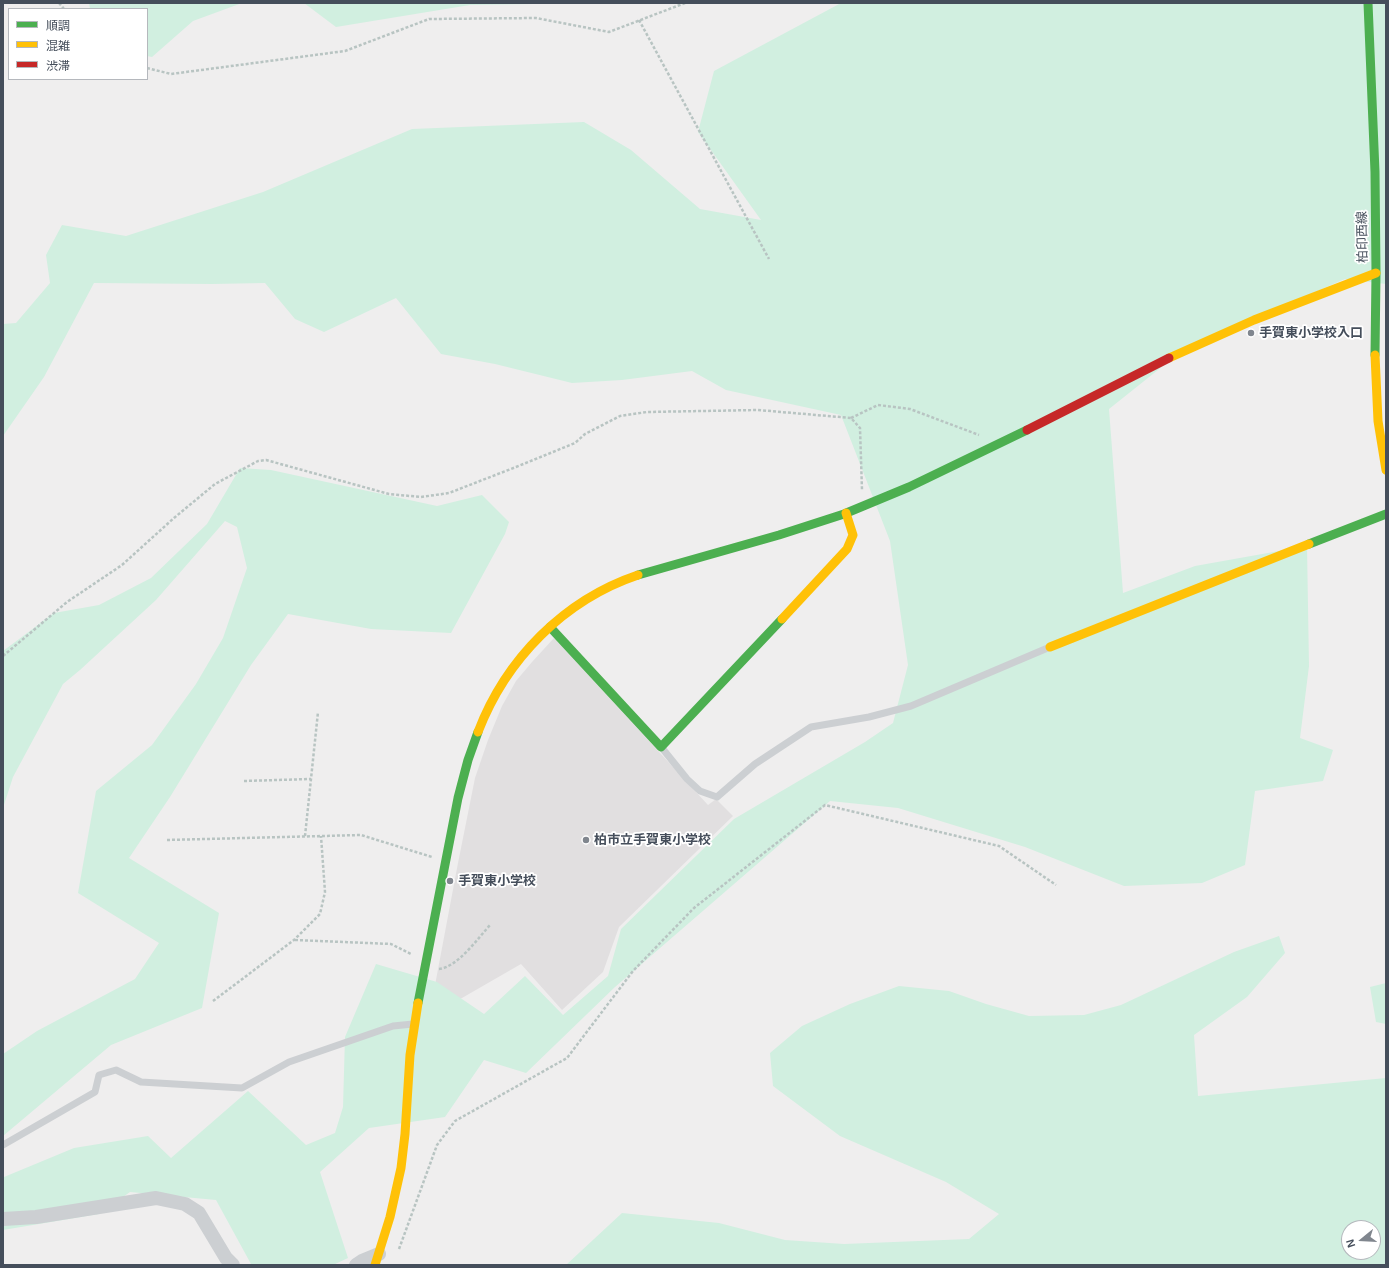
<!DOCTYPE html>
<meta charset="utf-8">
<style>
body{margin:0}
#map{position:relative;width:1389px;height:1268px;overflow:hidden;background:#efeeee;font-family:Helvetica,"Noto Sans JP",sans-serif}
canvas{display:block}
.frame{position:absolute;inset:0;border:4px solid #454e5b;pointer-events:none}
.legend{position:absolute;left:8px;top:8px;width:140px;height:72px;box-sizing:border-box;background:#fff;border:1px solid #b5b8bd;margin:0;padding:5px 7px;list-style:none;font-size:12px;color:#454e5b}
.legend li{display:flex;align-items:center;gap:8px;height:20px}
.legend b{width:20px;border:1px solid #b5b8bd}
.north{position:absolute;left:1341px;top:1220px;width:40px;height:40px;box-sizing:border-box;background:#fff;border:1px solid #b5b8bd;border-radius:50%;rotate:252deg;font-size:11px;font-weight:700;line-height:16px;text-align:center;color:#454e5b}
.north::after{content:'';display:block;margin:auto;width:14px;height:18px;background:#80868e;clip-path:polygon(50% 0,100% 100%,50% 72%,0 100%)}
</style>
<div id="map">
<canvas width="1389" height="1268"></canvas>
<div class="frame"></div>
<ul class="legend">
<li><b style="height:5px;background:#4caf50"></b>順調</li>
<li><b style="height:5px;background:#ffc107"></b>混雑</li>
<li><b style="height:5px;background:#c62828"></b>渋滞</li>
</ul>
<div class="north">N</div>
</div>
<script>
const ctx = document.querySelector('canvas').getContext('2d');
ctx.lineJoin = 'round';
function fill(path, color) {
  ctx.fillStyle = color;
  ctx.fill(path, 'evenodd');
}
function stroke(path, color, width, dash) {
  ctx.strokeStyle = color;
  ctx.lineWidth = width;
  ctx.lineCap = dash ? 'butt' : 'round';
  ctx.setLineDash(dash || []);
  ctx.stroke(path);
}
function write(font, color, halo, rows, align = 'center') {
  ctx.font = font + ' Helvetica,"Noto Sans JP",sans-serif';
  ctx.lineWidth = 3.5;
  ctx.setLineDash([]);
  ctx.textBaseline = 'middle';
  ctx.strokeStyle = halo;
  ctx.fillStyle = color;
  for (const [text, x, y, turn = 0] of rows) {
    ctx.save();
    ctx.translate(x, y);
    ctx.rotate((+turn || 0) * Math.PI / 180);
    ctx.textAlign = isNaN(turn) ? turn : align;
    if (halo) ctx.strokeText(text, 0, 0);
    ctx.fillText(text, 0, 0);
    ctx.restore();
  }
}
fill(new Path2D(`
 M554 638 708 805 716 799 733 816 619 927 603 972 562 1010 521 964 429 1017 458 863 475 778 488 740 502 706 516 681 532 662Z`), '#e1dfe0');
fill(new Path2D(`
 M89 3H242L193 21 152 57 147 56V9H90Z
 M304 3H597L470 5 336 27Z
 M841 3H1386V284L1345 279 1183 350 1109 409 1123 593 1195 566 1307 546 1309 666 1300 738 1333 750 1323 781 1255 791 1245 865 1202 883 1124 886 1025 847 898 808 830 801 615 987 526 1073 484 1060 445 1117 369 1128 320 1172 348 1258 333 1265 251 1264 216 1200 130 1192 99 1214 3 1230V1176L4 1177 74 1148 148 1136 171 1158 248 1091 306 1145 335 1133 343 1107 345 1037 376 964 437 982 484 1014 525 976 563 1015 608 976 621 929 734 819 865 742 893 723 908 665 890 541 841 415 726 390 692 371 622 380 572 383 495 364 441 354 396 298 324 332 295 319 265 283 212 284 94 283 44 377 3 436V324L16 323 50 283 46 255 62 225 126 236 263 192 412 129 584 122 631 150 700 209 761 220 698 132 714 71Z
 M240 468 271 470 437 506 482 495 509 522 505 534 451 633 371 629 288 614 251 665 170 797 129 858 219 913 202 1008 111 1045 3 1136V1054L37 1031 135 979 159 943 78 893 96 791 152 745 196 684 223 638 247 568 237 527 225 521 156 600 80 670 63 684 13 777 3 808V651L54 613 99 605 151 578 207 524Z
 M1279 936 1285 953 1247 997 1194 1035 1198 1096 1386 1078V1265H566L622 1213 719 1223 785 1240 844 1244 969 1239 999 1214 946 1182 840 1136 773 1086 770 1053 802 1026 850 1004 899 986 949 991 986 1004 1029 1016 1084 1015 1121 1005 1234 952ZM1349 1228H1373V1252H1349Z
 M1386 983V1024L1376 1022 1370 987Z`), '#d1efe0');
stroke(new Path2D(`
 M59 3 64 9
 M639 20 769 259
 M147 68 171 74 345 51 429 19 536 18 609 32 685 3
 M851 418 878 405 910 409 979 435
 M3 656 67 602 122 565 174 518 215 484 258 461 266 460 389 494 421 497 449 493 516 467 575 443 585 434 620 416 647 412 758 410 851 418 860 428 862 490
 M244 781 311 779
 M305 836 318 712
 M167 840 361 835 432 857
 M295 940 391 944 411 954
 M439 969C458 967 478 938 491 924
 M213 1001 294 940 320 914 325 892 321 836
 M399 1249 437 1145 455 1121 567 1058 633 971 694 908 825 805 999 846 1056 885`), '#b8c4c2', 2.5, [3, 2]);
stroke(new Path2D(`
 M662 748 687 779 700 791 717 797 755 764 811 727 869 717 911 706 1050 647
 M3 1145 95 1092 99 1075 116 1070 141 1082 242 1088 289 1062 393 1026 413 1024`), '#cccfd2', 7);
stroke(new Path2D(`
 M3 1219 36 1217 156 1198 185 1204 199 1213 226 1258 233 1265
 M356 1265 362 1261 379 1254`), '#cccfd2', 14);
stroke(new Path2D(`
 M1368 3 1375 172 1376 273 1375 355
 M1309 544 1386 514
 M638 575 779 535 844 514 909 487 1027 430
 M550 627 661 747 782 619
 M418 1003 458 798 468 760 478 732`), '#4caf50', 9);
stroke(new Path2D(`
 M1375 355 1378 421 1386 470
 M1169 358 1254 320 1376 273
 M782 619 847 549 853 535 846 513
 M1050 647 1309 544
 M478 732C506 659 564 600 638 575
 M375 1265 390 1217 401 1168 405 1134 410 1055 418 1003`), '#ffc107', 9);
stroke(new Path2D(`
 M1027 430 1169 358`), '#c62828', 9);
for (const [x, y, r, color] of [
 [1251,333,4,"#80868e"],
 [586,840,4,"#80868e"],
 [450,881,4,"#80868e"]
]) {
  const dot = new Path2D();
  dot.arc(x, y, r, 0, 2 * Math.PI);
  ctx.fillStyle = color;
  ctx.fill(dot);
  stroke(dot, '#fff', 1.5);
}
write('13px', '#454e5b', '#fff', [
 ["柏印西線",1363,237,-91]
]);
write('bold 13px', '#454e5b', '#fff', [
 ["手賀東小学校入口",1259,333],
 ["柏市立手賀東小学校",594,840],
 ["手賀東小学校",458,881]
], 'left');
</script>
